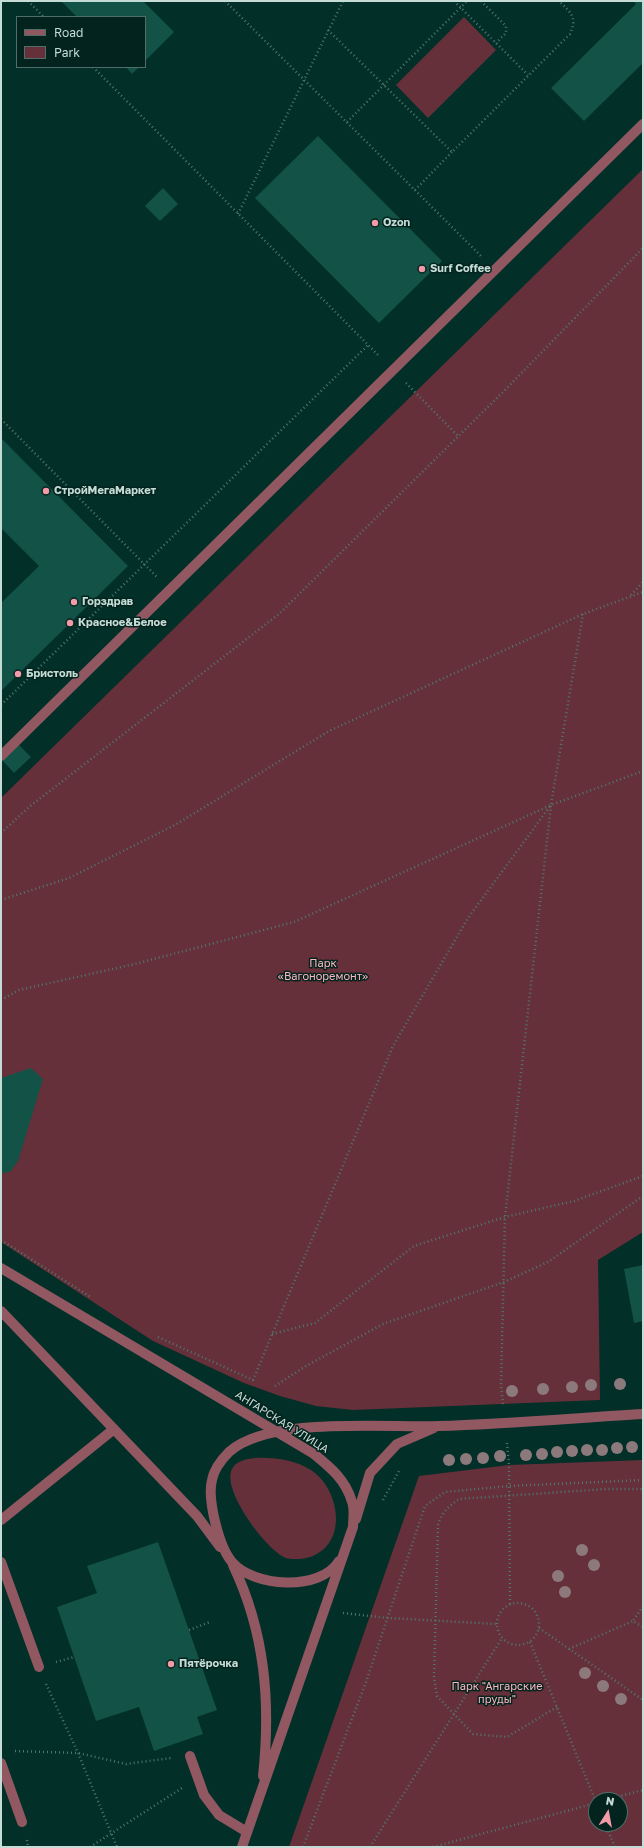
<!DOCTYPE html>
<meta charset="utf-8">
<style>
body{margin:0}
#map{position:relative;width:644px;height:1848px;overflow:hidden;background:#022f28;font-family:"Golos Text",sans-serif}
canvas{display:block}
.frame{position:absolute;inset:0;border:2px solid #c5dbd5;pointer-events:none}
.legend{position:absolute;left:16px;top:16px;width:130px;height:52px;box-sizing:border-box;background:#03241e;border:1px solid #516d67;margin:0;padding:5px 7px;list-style:none;font-size:12px;color:#c5dbd5}
.legend li{display:flex;align-items:center;gap:8px;height:20px}
.legend b{width:20px;border:1px solid #516d67}
.north{position:absolute;left:588px;top:1792px;width:40px;height:40px;box-sizing:border-box;background:#03241e;border:1px solid #516d67;border-radius:50%;rotate:11deg;font-size:11px;font-weight:700;line-height:16px;text-align:center;color:#c5dbd5}
.north::after{content:'';display:block;margin:auto;width:14px;height:18px;background:#f39aa8;clip-path:polygon(50% 0,100% 100%,50% 72%,0 100%)}
</style>
<div id="map">
<canvas width="644" height="1848"></canvas>
<div class="frame"></div>
<ul class="legend">
<li><b style="height:5px;background:#915861"></b>Road</li>
<li><b style="height:11px;background:#66303a"></b>Park</li>
</ul>
<div class="north">N</div>
</div>
<script>
const ctx = document.querySelector('canvas').getContext('2d');
ctx.lineJoin = 'round';
function fill(path, color) {
  ctx.fillStyle = color;
  ctx.fill(path, 'evenodd');
}
function stroke(path, color, width, dash) {
  ctx.strokeStyle = color;
  ctx.lineWidth = width;
  ctx.lineCap = dash ? 'butt' : 'round';
  ctx.setLineDash(dash || []);
  ctx.stroke(path);
}
function write(font, color, halo, rows, align = 'center') {
  ctx.font = font + ' "Golos Text",sans-serif';
  ctx.lineWidth = 3;
  ctx.setLineDash([]);
  ctx.textBaseline = 'middle';
  ctx.strokeStyle = halo;
  ctx.fillStyle = color;
  for (const [text, x, y, turn = 0] of rows) {
    ctx.save();
    ctx.translate(x, y);
    ctx.rotate((+turn || 0) * Math.PI / 180);
    ctx.textAlign = isNaN(turn) ? turn : align;
    if (halo) ctx.strokeText(text, 0, 0);
    ctx.fillText(text, 0, 0);
    ctx.restore();
  }
}
fill(new Path2D(`
 M464 17 496 50 428 118 396 85Z
 M643 169V1232L598 1260 600 1400 353 1410 316 1406 280 1396 244 1383 153 1341 1 1242V798Z
 M255 1458C274 1457 295 1460 311 1470 340 1489 349 1544 310 1557 304 1559 293 1560 286 1558 267 1551 221 1490 232 1469 236 1461 246 1459 255 1458Z
 M643 1460V1847H289L419 1476 509 1465ZM596 1800H620V1824H596Z`), '#66303a');
fill(new Path2D(`
 M61 1H143L174 32 145 61V17H77Z
 M633 1H643V63L584 121 551 88 636 4Z
 M126 67H139L132 74Z
 M318 136 442 261 379 323 255 198Z
 M163 188 178 204 160 221 145 206Z
 M1 438 128 566 1 691V603L39 566 1 528Z
 M17 743 31 757 14 773 1 759Z
 M31 1068 43 1079 18 1161 10 1172 1 1173V1078Z
 M643 1265V1321L634 1323 624 1269Z
 M158 1542 217 1710 197 1717 203 1734 154 1751 139 1707 96 1721 57 1607 97 1593 87 1566Z`), '#125247');
stroke(new Path2D(`
 M28 1 44 17
 M225 1 482 257
 M454 1 528 75
 M481 1 506 26V33L496 43
 M328 30 452 152 570 34C578 17 570 12 559 1
 M93 67 380 357
 M347 122 467 1
 M415 190 452 152
 M238 214 343 1
 M406 383 458 436
 M1 419 157 577
 M631 595 643 582
 M1 705 368 345
 M1 833 29 807 279 614 505 390 643 248
 M1 900 69 878 175 825 329 731 583 614 643 592
 M1 1000 19 990 135 964 294 922 551 805 643 771
 M1 1240 92 1298
 M272 1334 315 1323 414 1246 505 1217 574 1201 643 1176
 M158 1337 253 1380 393 1046 468 918 551 805 583 614
 M275 1386 306 1366 383 1324 504 1282 548 1262 643 1196
 M503 1404 501 1385 505 1217 551 805
 M507 1443 509 1465 510 1604
 M383 1500 399 1471
 M497 1624a21 21 0 1 1 42 0a21 21 0 1 1-42 0Z
 M643 1606 633 1621 643 1627
 M343 1613 388 1618 497 1624
 M539 1628 643 1700
 M189 1630 210 1622
 M530 1642 596 1802
 M569 1649 633 1621
 M56 1662 74 1657
 M46 1684 78 1753 117 1847
 M557 1707 507 1737 473 1734 437 1696 434 1677 438 1525C442 1512 449 1506 459 1499L606 1489H643
 M15 1751 78 1753 126 1764 171 1758
 M606 1800 643 1790
 M605 1824 615 1847
 M27 1840 28 1847
 M90 1847 182 1788
 M303 1847 366 1682 425 1506 445 1492 509 1486 643 1480
 M370 1847 502 1638
 M433 1847 596 1803`), '#52766f', 2.5, [1, 3]);
stroke(new Path2D(`
 M1 756 643 124
 M1 1268 314 1454C330 1467 346 1480 352 1502 355 1509 353 1519 353 1527L242 1847
 M1 1311 197 1516 220 1547
 M356 1519 370 1473 397 1444 434 1428
 M1 1520 114 1429
 M339 1561C320 1592 253 1587 232 1562 219 1547 207 1499 212 1480 214 1469 221 1460 229 1452 269 1416 385 1428 439 1426 507 1424 575 1418 643 1414
 M1 1562 39 1667
 M233 1565C265 1632 271 1702 263 1776
 M190 1756 204 1795 219 1815 247 1832
 M1 1763 22 1822`), '#915861', 10);
ctx.fillStyle = '#8c797b';
for (const [x, y] of [
 [620,1384],
 [591,1385],
 [572,1387],
 [543,1389],
 [512,1391],
 [632,1447],
 [617,1448],
 [587,1450],
 [602,1450],
 [572,1451],
 [557,1452],
 [542,1454],
 [526,1455],
 [500,1456],
 [483,1458],
 [466,1459],
 [449,1460],
 [582,1550],
 [594,1565],
 [558,1576],
 [565,1592],
 [585,1673],
 [603,1686],
 [621,1699]
]) {
  ctx.beginPath();
  ctx.arc(x, y, 6, 0, 2 * Math.PI);
  ctx.fill();
}
for (const [x, y, r, color] of [
 [375,223,4,"#f39aa8"],
 [422,269,4,"#f39aa8"],
 [46,491,4,"#f39aa8"],
 [74,602,4,"#f39aa8"],
 [70,623,4,"#f39aa8"],
 [18,674,4,"#f39aa8"],
 [171,1664,4,"#f39aa8"]
]) {
  const dot = new Path2D();
  dot.arc(x, y, r, 0, 2 * Math.PI);
  ctx.fillStyle = color;
  ctx.fill(dot);
  stroke(dot, '#03241e', 1.5);
}
write('bold 11px', '#c5dbd5', '#03241e', [
 ["Ozon",383,223],
 ["Surf Coffee",430,269],
 ["СтройМегаМаркет",54,491],
 ["Горздрав",82,602],
 ["Красное&Белое",78,623],
 ["Бристоль",26,674],
 ["Пятёрочка",179,1664]
], 'left');
write('11px', '#fcb5bf', '#03241e', [
 ["Парк",323,964],
 ["«Вагоноремонт»",323,977],
 ["Парк \"Ангарские",497,1687],
 ["пруды\"",497,1700]
]);
write('11px', '#c5dbd5', '#03241e', [
 ["АНГАРСКАЯ УЛИЦА",282,1422,32]
]);
</script>
